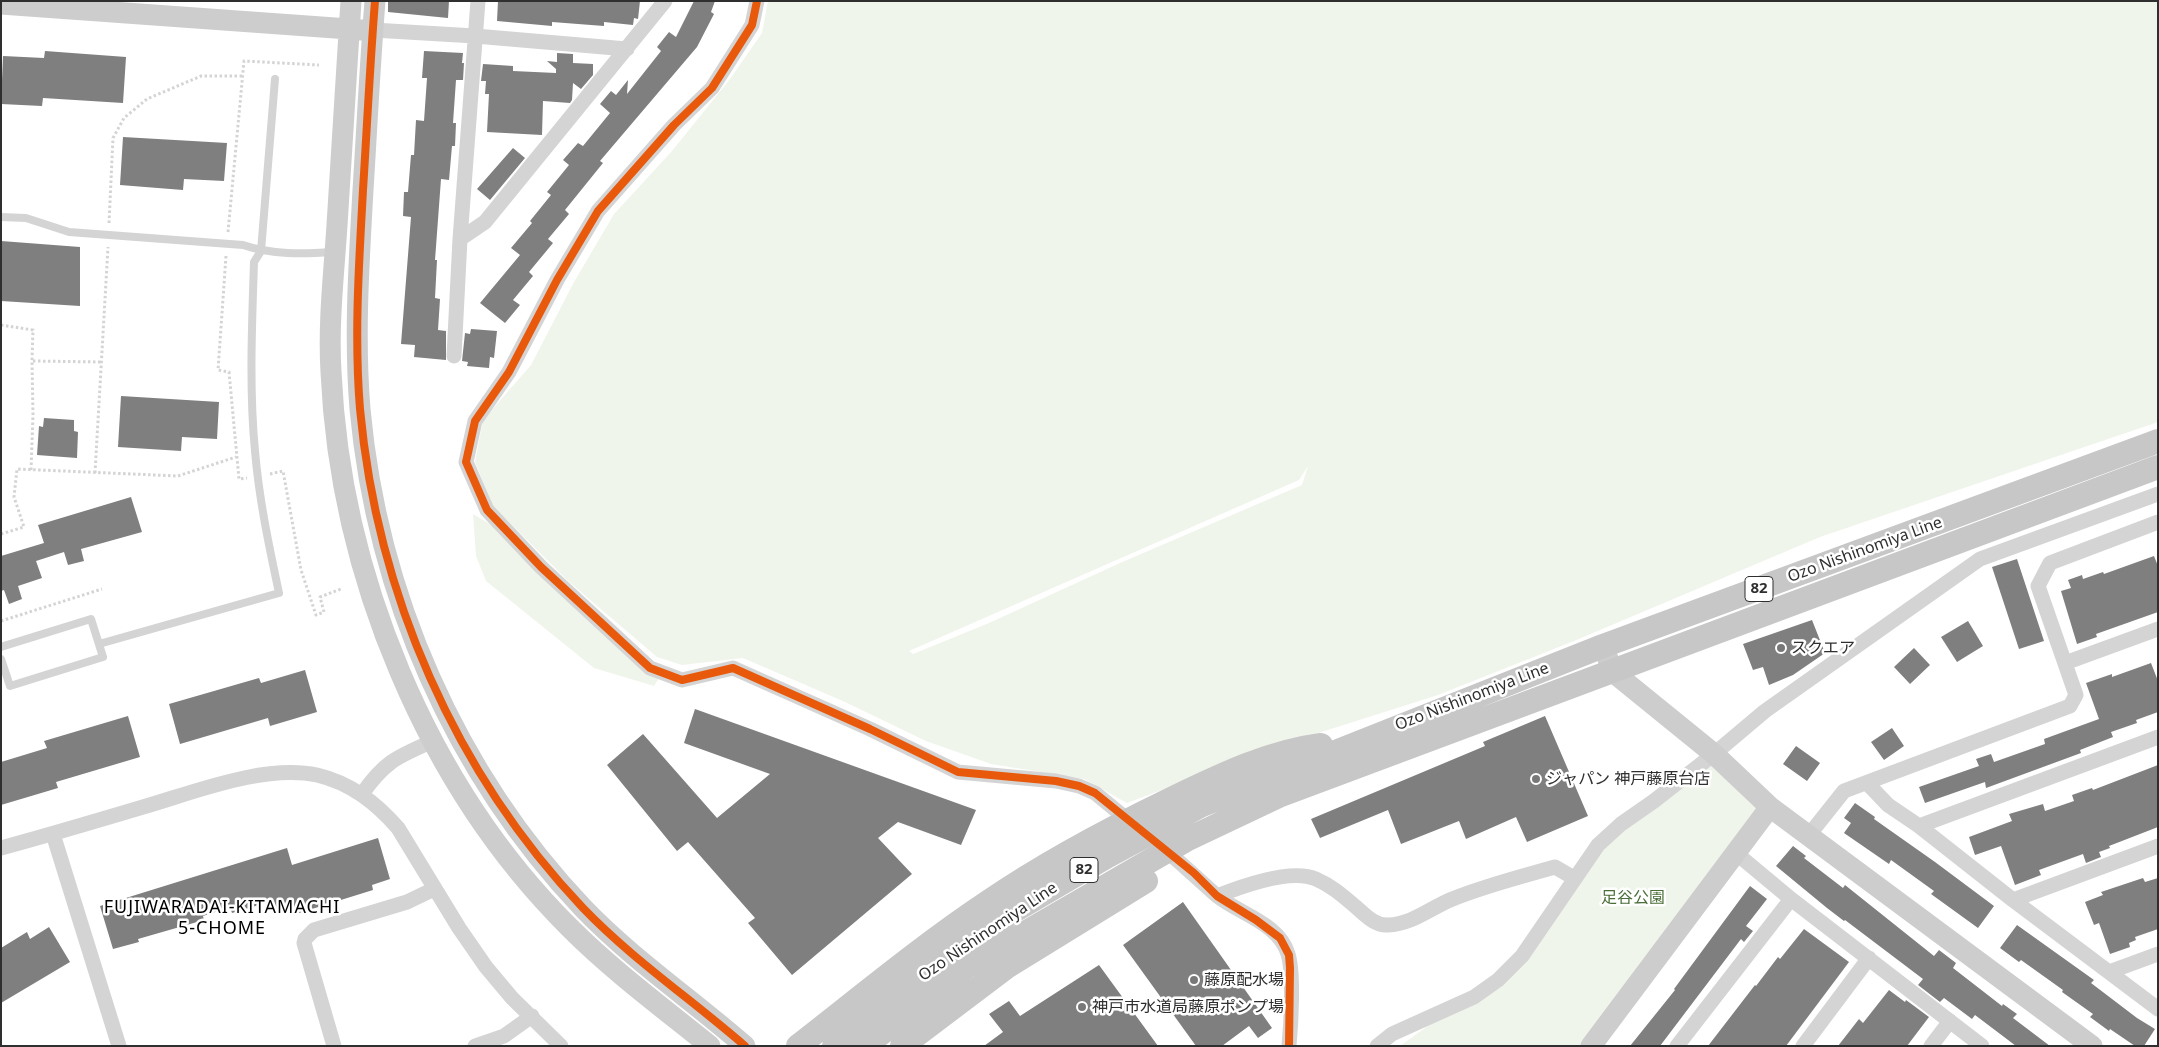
<!DOCTYPE html>
<meta charset="utf-8">
<style>
body{margin:0}
#map{position:relative;width:2159px;height:1047px;overflow:hidden;background:#fff;font-family:"Noto Sans",sans-serif}
canvas{display:block}
.frame{position:absolute;inset:0;border:2px solid #2f2f2f;pointer-events:none}
</style>
<div id="map">
<canvas width="2159" height="1047"></canvas>
<div class="frame"></div>
</div>
<script>
const ctx = document.querySelector('canvas').getContext('2d');
ctx.lineJoin = 'round';
function fill(path, color) {
  ctx.fillStyle = color;
  ctx.fill(path, 'evenodd');
}
function stroke(path, color, width, dash) {
  ctx.strokeStyle = color;
  ctx.lineWidth = width;
  ctx.lineCap = dash ? 'butt' : 'round';
  ctx.setLineDash(dash || []);
  ctx.stroke(path);
}
function write(font, color, halo, rows, align = 'center') {
  ctx.font = font + ' "Noto Sans","Noto Sans JP",sans-serif';
  ctx.lineWidth = 5;
  ctx.setLineDash([]);
  ctx.textBaseline = 'middle';
  ctx.strokeStyle = halo;
  ctx.fillStyle = color;
  for (const [text, x, y, turn = 0] of rows) {
    ctx.save();
    ctx.translate(x, y);
    ctx.rotate((+turn || 0) * Math.PI / 180);
    ctx.textAlign = isNaN(turn) ? turn : align;
    if (halo) ctx.strokeText(text, 0, 0);
    ctx.fillText(text, 0, 0);
    ctx.restore();
  }
}
fill(new Path2D(`
 M768 1H2158V422L1820 537 1574 641 1438 695 1290 742 1127 803 1084 779 991 764 926 741 845 702 743 658 682 665 657 657 568 581 493 506 475 462 483 420 531 365 574 282 614 214 672 151 730 79 762 33ZM1308 466 1302 485 1120 563 989 623 913 654 909 651 1299 480Z
 M473 514 495 527 661 675 654 686 594 668 486 581 476 556Z
 M1714 754 1770 807 1591 1046H1400L1436 1020 1502 982 1593 859 1628 822Z`), '#f0f5eb');
fill(new Path2D(`
 M388 1H449L448 18 388 12Z
 M498 1H640L638 19 634 18 633 25 604 22V26L552 22V26L497 21Z
 M694 1H715L711 12 714 14 697 47 600 161 603 163 565 210 569 214 548 239 553 243 529 272 533 276 513 300 520 305 505 323 480 303 520 255 511 248 532 223 530 221 551 195 547 192 569 165 563 160 578 143 583 146 610 113 600 104 611 91 616 95 628 80 627 94 661 51 657 47 669 32 676 37Z
 M45 51 126 57 123 103 43 98 42 106 1 104 3 56 44 58Z
 M424 51 463 53 462 63H464L463 80H456L453 123H456L455 146H452L449 180 441 179 435 260H437L435 298 440 299 438 330 446 331V360L414 357 415 345 401 344 411 217 403 216 404 192H408L411 155H414L416 120 424 121 427 78H422Z
 M557 53 573 54V63L593 64V75L581 89 573 83 572 100 570 103 543 101 542 135 487 132 489 94H485L486 81H481L483 64 513 66V71L556 73V69L547 61 557 62Z
 M123 137 227 143 224 181 184 179 183 190 120 185Z
 M513 148 525 158 490 200 477 189Z
 M1 241 80 247V306L1 301Z
 M471 329 497 331 494 358 490 357 489 368 467 366 468 362 462 361 465 333 470 334Z
 M121 396 219 402 217 439 182 437 181 451 118 447Z
 M44 418 74 420V431L78 432 77 458 37 455 39 426 43 427Z
 M131 497 142 532 81 549 84 561 68 565 64 552 36 561 42 578 18 586 22 599 9 604 4 590 1 591V556L44 543 38 525Z
 M2154 556 2158 566V612L2096 634 2097 637 2077 644 2061 591 2071 588 2068 580 2082 575 2083 579 2103 572 2104 574Z
 M2017 559 2044 641 2019 649 1992 567Z
 M1812 620 1825 653 1793 675 1769 685 1763 667 1753 670 1743 644Z
 M1968 621 1983 646 1957 662 1941 637Z
 M1914 648 1930 665 1910 684 1894 667Z
 M2151 663 2158 681V712L2136 720 2137 723 2111 732 2113 737 2080 750 2081 753 1986 788 1985 782 1925 803 1919 787 1979 766 1976 759 1991 754 1994 762 2045 744 2044 739 2099 719 2086 683 2112 674V677Z
 M305 670 317 712 270 726 268 718 180 744 169 704 259 678 261 683Z
 M695 709 976 810 961 845 898 822 878 838 912 874 792 975 748 923 755 918 688 842 677 851 607 765 643 734 717 818 770 774 684 743Z
 M128 716 140 757 56 782 58 788 1 805V762L47 748 44 741Z
 M1545 716 1588 816 1527 842 1516 817 1466 839 1459 821 1401 844 1388 810 1320 838 1311 819 1485 746 1483 742Z
 M1892 728 1904 746 1884 760 1871 742Z
 M1796 746 1820 763 1807 781 1783 764Z
 M2158 765V827L2109 846 2110 848 2099 852 2101 857 2086 863 2083 854 2039 870 2041 875 2015 885 2001 846 1975 855 1969 837 2012 821 2009 814 2043 804 2045 811 2074 801 2072 795 2092 788 2093 790Z
 M1855 803 1875 817 1874 819 1935 862 1994 906 1978 928 1931 894 1934 891 1891 860 1889 864 1844 833 1851 823 1844 818Z
 M378 838 390 879 372 885 373 890 299 913 298 907 284 911 282 907 272 910 269 902 232 913 230 907 203 916 204 920 138 939 139 942 113 949 100 906 287 848 292 865Z
 M1793 846 1806 856 1804 858 1843 888 1845 885 1934 956 1939 950 1956 963 1953 968 2002 1006 2003 1004 2017 1014 2013 1018 2050 1046H2016L1975 1015 1972 1019 1944 998 1940 1002 1918 985 1923 979 1845 920 1844 921 1827 908 1776 866Z
 M2143 878 2145 882 2158 878V929L2135 937 2136 940 2129 943 2130 947 2110 954 2099 923 2094 925 2085 902 2103 895 2101 892Z
 M1750 886 1767 899 1746 926 1753 931 1744 942 1741 939 1660 1046H1630L1675 990 1674 989Z
 M1183 902 1272 1028 1258 1038 1249 1026 1222 1046H1196L1123 945Z
 M2017 925 2094 980 2091 983 2137 1018 2155 1029 2144 1046H2135L2110 1029 2109 1031 2090 1017 2093 1014 2062 992 2063 990 2021 960 2019 962 2000 948Z
 M49 927 70 962 1 1003V948L27 932 30 939Z
 M1804 929 1849 962 1786 1046H1708L1755 985 1756 986 1778 957 1780 959Z
 M1099 965 1158 1046H984L1003 1032 989 1014 1009 1001 1020 1016Z
 M1889 990 1905 1002 1906 1000 1929 1017 1907 1046H1838L1859 1019 1863 1023Z`), '#7f7f7f');
stroke(new Path2D(`
 M109 223 113 138 124 118 147 99 201 76H244
 M228 232 244 61 319 65
 M226 256 218 370 229 372 239 479 247 478
 M1 325 33 330 32 361
 M31 470 33 415 32 361 102 362
 M95 473 108 247
 M270 474 283 471 301 570 316 615 324 612 320 597 341 589
 M1 534 24 527 14 497 17 469 178 476 236 457
 M1 621 102 589`), '#d4d4d4', 3, [2.5, 2.5]);
stroke(new Path2D(`
 M1 217 26 218 69 232 243 245C272 255 303 254 333 252
 M99 644 279 593C269 546 259 499 255 451 249 388 252 325 254 262L261 251 275 79
 M1 647 91 619 103 657 10 686 1 659`), '#d4d4d4', 8);
stroke(new Path2D(`
 M757 1 752 25 712 88 674 125 598 211 557 280 509 372 475 421 466 462 487 510 541 567 650 668 682 680 733 668 870 729 958 772 1056 781 1079 786 1095 793 1134 825
 M373 30 475 36 627 49
 M460 239 485 222 665 1
 M454 356 460 239 478 1
 M2065 663 2158 629
 M1867 783 1888 805 1919 826 2013 900 2158 1009
 M362 794C385 761 397 757 433 741
 M1919 826 2158 737
 M53 834 119 1046
 M1809 835 1844 791 2070 706 2076 695 2038 586 2050 563 2158 522
 M1162 847C1180 862 1198 879 1216 895 1239 914 1279 923 1288 954 1294 973 1291 1025 1289 1046
 M1 848C49 835 96 821 143 807 195 792 264 764 317 775 351 783 376 803 398 828L459 928 486 967 512 998 561 1046
 M1737 854 1791 899 1982 1046
 M1217 896C1242 886 1291 868 1316 879 1332 886 1343 896 1356 907 1365 915 1375 926 1388 925 1412 924 1429 909 1450 900 1484 886 1520 877 1555 867L1574 878
 M2013 900 2158 846
 M2109 972 2158 954
 M334 1046 304 943 305 939 314 930 407 902 434 889
 M475 1046 504 1036 532 1016
 M1377 1046 1392 1034 1474 997 1498 980 1522 956 1598 845 1621 824 1654 801 1714 754 1765 711 1980 559 2158 494
 M1677 1046 1791 899
 M1803 1046 1869 958
 M1931 1046 1950 1021`), '#d4d4d4', 15);
stroke(new Path2D(`
 M351 1C346 76 342 150 337 225 334 273 328 323 331 372 340 573 426 785 570 928 613 971 663 1008 710 1046
 M375 1C370 64 367 127 363 190 359 263 354 336 360 409 377 594 455 773 583 908 632 959 691 999 745 1046
 M1 4 363 30
 M1603 646 1613 672 1714 754 1770 807 2092 1046
 M1591 1046 1770 807`), '#cdcdcd', 21);
stroke(new Path2D(`
 M798 1046C861 997 922 946 988 902 1045 863 1107 830 1169 800 1217 777 1267 752 1321 745
 M834 1046 936 964 1009 914 1108 856 1202 805 1603 646 2158 441
 M865 1046 968 966 1186 840 1281 795 2158 467
 M902 1046 1008 966 1146 881`), '#c7c7c7', 24);
stroke(new Path2D(`
 M375 1C370 64 367 127 363 190 359 263 354 336 360 409 377 594 455 773 583 908 632 959 691 999 745 1046
 M757 1 752 25 712 88 674 125 598 211 557 280 509 372 475 421 466 462 487 510 541 567 650 668 682 680 733 668 870 729 958 772 1056 781 1079 786 1095 793 1194 873 1217 896 1256 920 1280 938 1289 955 1290 968 1289 1046`), '#e8590c', 8);
for (const [x, y, r, color] of [
 [1781,648,5,"#787878"],
 [1536,779,5,"#787878"],
 [1194,980,5,"#787878"],
 [1082,1007,5,"#787878"]
]) {
  const dot = new Path2D();
  dot.arc(x, y, r, 0, 2 * Math.PI);
  ctx.fillStyle = color;
  ctx.fill(dot);
  stroke(dot, '#fff', 2);
}
for (const [x, y, w] of [
 [1759,589,28],
 [1084,870,28]
]) {
  const box = new Path2D();
  box.roundRect(x - w / 2, y - 12.5, w, 25, 4);
  ctx.fillStyle = '#fff';
  ctx.fill(box);
  stroke(box, '#2f2f2f', 1);
}
write('bold 15px', '#2f2f2f', null, [
 ["82",1759,589],
 ["82",1084,870]
]);
write('16px', '#2f2f2f', '#fff', [
 ["Ozo Nishinomiya Line",1865,550,-20],
 ["Ozo Nishinomiya Line",1472,697,-21],
 ["Ozo Nishinomiya Line",988,932,-34]
]);
write('16px', '#2f2f2f', '#fff', [
 ["スクエア",1791,648],
 ["ジャパン 神戸藤原台店",1546,779],
 ["藤原配水場",1204,980],
 ["神戸市水道局藤原ポンプ場",1092,1007]
], 'left');
write('16px', '#4b6e38', '#fff', [
 ["足谷公園",1633,898]
]);
ctx.letterSpacing = '1px';
write('18px', '#000', '#fff', [
 ["FUJIWARADAI-KITAMACHI",222,908],
 ["5-CHOME",222,929]
]);
ctx.letterSpacing = '0px';
</script>
